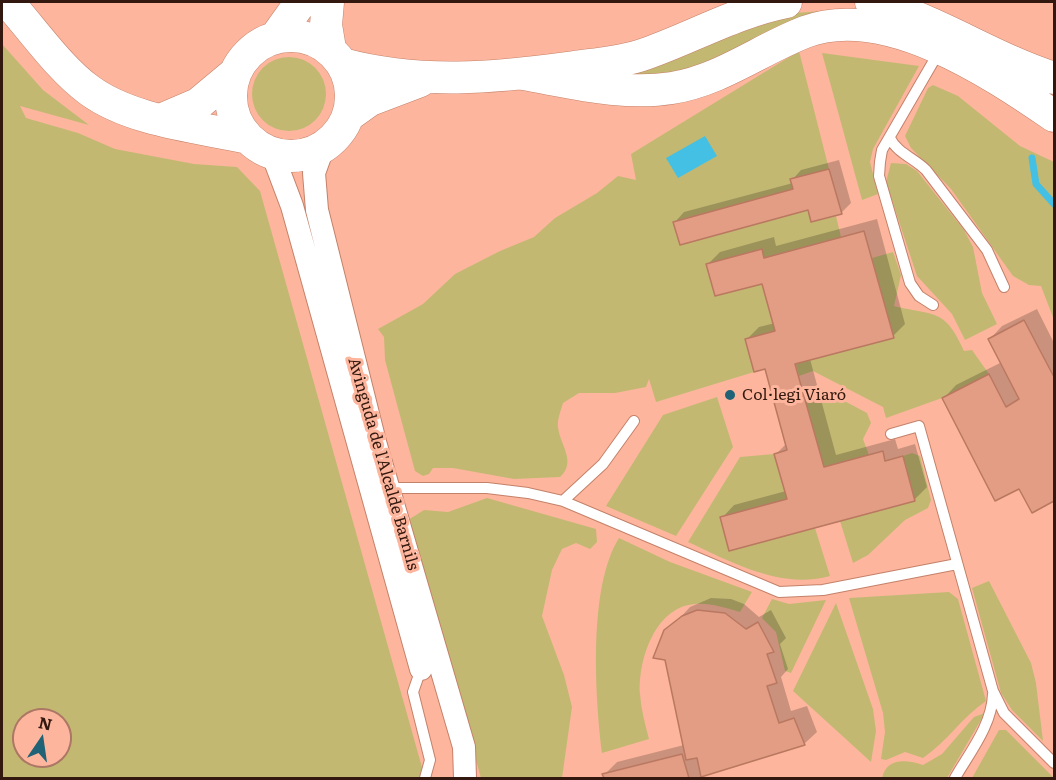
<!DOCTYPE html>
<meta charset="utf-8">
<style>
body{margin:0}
#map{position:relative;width:1056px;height:780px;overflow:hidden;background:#fdb69d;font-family:Literata,serif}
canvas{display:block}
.frame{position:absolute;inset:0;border:3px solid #32180e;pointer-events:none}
.north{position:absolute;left:12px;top:708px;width:60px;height:60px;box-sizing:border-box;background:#fdb69d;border:2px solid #ac7764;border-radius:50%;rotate:13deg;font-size:16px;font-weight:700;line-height:24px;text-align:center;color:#32180e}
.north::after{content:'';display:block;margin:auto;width:21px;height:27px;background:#206376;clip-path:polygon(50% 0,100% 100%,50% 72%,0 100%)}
</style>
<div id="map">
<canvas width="1056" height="780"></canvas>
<div class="frame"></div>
<div class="north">N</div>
</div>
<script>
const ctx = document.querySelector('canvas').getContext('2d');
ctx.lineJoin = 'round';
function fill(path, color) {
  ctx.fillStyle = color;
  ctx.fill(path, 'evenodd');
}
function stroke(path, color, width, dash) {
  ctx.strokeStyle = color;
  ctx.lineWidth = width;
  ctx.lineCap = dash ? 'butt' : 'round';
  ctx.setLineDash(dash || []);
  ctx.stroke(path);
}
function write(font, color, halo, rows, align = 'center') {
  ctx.font = font + ' Literata,serif';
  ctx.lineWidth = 6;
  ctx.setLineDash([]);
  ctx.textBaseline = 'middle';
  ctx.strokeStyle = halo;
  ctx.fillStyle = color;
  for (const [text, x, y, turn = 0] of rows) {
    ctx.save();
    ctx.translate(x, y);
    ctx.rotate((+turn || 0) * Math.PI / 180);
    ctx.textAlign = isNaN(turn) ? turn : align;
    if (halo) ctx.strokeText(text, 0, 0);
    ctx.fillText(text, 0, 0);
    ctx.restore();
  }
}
fill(new Path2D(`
 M836 10 727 60 656 78 614 73 781 14Z
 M2 44 43 90 89 125 20 106 26 118 78 133 115 149 194 164 237 167 260 191 425 778H2ZM24 720H60V756H24Z
 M799 51 829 169 790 179 793 189 673 222 680 245 808 210 812 222 836 216 841 237 764 258 761 249 706 264 715 296 762 284 775 331 745 339 754 372 656 402 649 379 646 387 615 393H579L563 403C561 410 557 420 558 427 560 445 577 462 560 477L514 479 453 468H433L429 474 423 476 415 471 385 360 384 337 378 329 423 304 455 274 500 251 534 237 555 218 597 193 618 176 636 180 631 154Z
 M822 53 919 66 873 149 870 162 878 194 862 200Z
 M252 94a37 37 0 1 1 74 0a37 37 0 1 1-74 0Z
 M933 85 958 96 1020 146 1054 162V320L1041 286 1029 285 1013 276 951 189 911 148 905 136 928 88Z
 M891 163 906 164 917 171 964 230 973 247 982 293 997 324 965 340 952 314 917 276 886 182Z
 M893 252 901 275 894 306C935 316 945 308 964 351L972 350 989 374 942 398 886 418 883 407 813 371 799 376 796 364 893 338 872 258Z
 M820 388 867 413 871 423 863 439 869 455 824 467 803 392Z
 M717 397 733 447 676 536 606 506 663 415Z
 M912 453 920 456 931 500 928 508 905 520 868 555 853 563 840 521 915 501 903 456Z
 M774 454 787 499 729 551 815 528 830 576C782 590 731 562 688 542L740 457Z
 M487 498 596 529 597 542 590 549 576 543 562 549 552 570 542 616 564 675 572 707 562 778H481L408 520 424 510 448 512Z
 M619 538 670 562 752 592 740 612C725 608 711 603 695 604 655 607 638 660 640 694 641 709 645 724 649 739L602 753C595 696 588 587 619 538Z
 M989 581 1031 663 1036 683 1043 741 1012 710 1001 693 972 588Z
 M949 592 958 599 986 701C962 717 947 742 923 758L905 752 886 760 881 759 885 732 883 713 849 598Z
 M772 599 789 604 826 600 791 673 785 671 776 632 762 618Z
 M836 603 873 709 876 731 871 762 793 691Z
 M985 713 947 778H882C887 757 907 760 923 765L942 754 974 717Z
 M999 730H1006L1054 778H972Z`), '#c3b872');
fill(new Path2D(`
 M705 136 717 156 678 178 666 158Z`), '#43c0e3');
fill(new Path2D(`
 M839 160 851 203 841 213 809 208 675 222 684 212 793 183 792 180 801 170Z
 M877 219 905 324 893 336 810 359 836 455 895 439 898 449 915 444 927 487 914 500 722 518 734 505 786 491 776 454 787 443 766 367 746 340 759 327 775 323 763 282 707 265 720 252 774 237 776 246Z
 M1037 309 1054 343V499L1032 511 1020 487 944 398 956 385 1002 362 990 339 1002 326Z
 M711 598 731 599 744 604 759 617 771 610 786 638 780 644 788 669 781 677 791 711 807 706 817 732 804 744 703 775 705 778H605L604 775 617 762 684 745 677 621 690 607Z`), '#0003');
stroke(new Path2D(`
 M1032 158 1036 184 1054 204`), '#43c0e3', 7);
const building = new Path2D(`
 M829 169 842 214 811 222 808 210 680 245 673 222 793 189 790 179Z
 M864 231 894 338 795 364 824 467 883 451 885 461 903 456 915 501 729 551 720 517 787 499 774 454 787 450 765 369 754 372 745 339 775 331 762 284 715 296 706 264 762 249 764 258Z
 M1024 320 1054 377V501L1032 513 1019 489 995 501 942 398 989 374 1006 407 1019 399 988 339Z
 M697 610 725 613 746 629 758 622 774 652 767 654 777 683 767 686 779 723 794 718 805 745 701 777 697 758 686 760 665 660 653 658 664 630 682 616Z
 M682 754 689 778H604L602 774Z`);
fill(building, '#e29d84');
stroke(building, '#ba7861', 1.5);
const lane = new Path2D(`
 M890 138C897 153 914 158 926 170L987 250 1004 287
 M933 305 919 296 910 283 879 176 880 162 882 150 940 50
 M891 434 919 426 993 691 1004 713 1054 763
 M388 488H487L528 493 563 501 603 464 634 421
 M563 501 779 592 823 590 957 564
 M421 669 413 692 430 760 425 778
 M955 778C970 752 992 725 993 694`);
const street = new Path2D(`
 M323 148 314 173 317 210 375 442 464 747 465 778
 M272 153 292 206 421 669`);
const secondary = new Path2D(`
 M8 2C33 30 59 68 89 90 131 121 198 127 248 138
 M328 2 326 25 330 49
 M871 2C936 19 991 58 1054 78
 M231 96a60 60 0 1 1 120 0a60 60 0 1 1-120 0Z
 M275 38 301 2
 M342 64C421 85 494 78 574 67 597 64 623 62 645 54 693 37 736 12 786 2
 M523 74C570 82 623 96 672 88 721 80 759 50 805 32 885 2 990 72 1054 116
 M349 115 370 100 420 81
 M163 119 198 104 234 74`);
stroke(lane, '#c4816a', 12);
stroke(street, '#c4816a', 24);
stroke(secondary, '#c4816a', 33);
stroke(lane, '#fff', 10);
stroke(street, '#fff', 22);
stroke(secondary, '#fff', 32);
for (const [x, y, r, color] of [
 [730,395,6,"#206376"]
]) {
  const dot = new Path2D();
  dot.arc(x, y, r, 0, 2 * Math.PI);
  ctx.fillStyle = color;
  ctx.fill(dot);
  stroke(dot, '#fdb69d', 2);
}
write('16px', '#32180e', '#fdb69d', [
 ["Col·legi Viaró",742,395]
], 'left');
write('16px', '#32180e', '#fdb69d', [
 ["Avinguda de l'Alcalde Barnils",383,464,74]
]);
</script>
